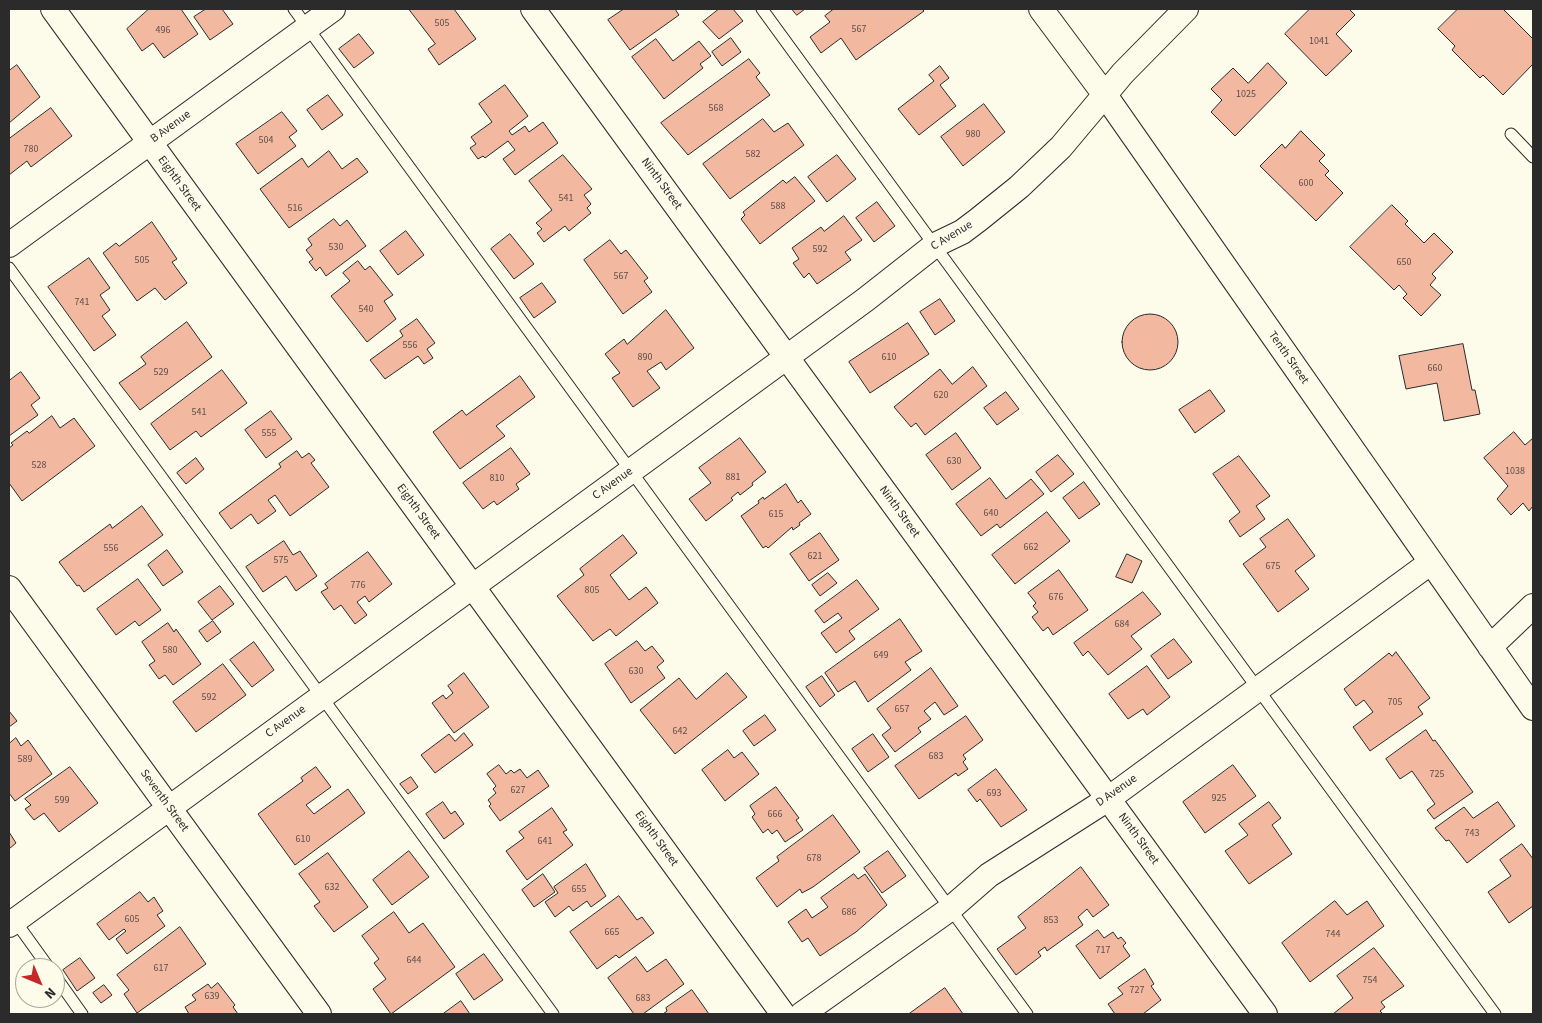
<!DOCTYPE html>
<style>
body{margin:0}
#map{position:relative;width:1542px;height:1023px;overflow:hidden;background:#fdfbea;font-family:"Source Sans 3",sans-serif}
canvas{display:block}
.frame{position:absolute;inset:0;border:10px solid #2b2b2b;pointer-events:none}
.north{position:absolute;left:15px;top:958px;width:50px;height:50px;box-sizing:border-box;background:#fdfbea;border:1px solid #a9a89e;border-radius:50%;rotate:135deg;font-size:14px;font-weight:700;line-height:20px;text-align:center;color:#2b2b2b}
.north::after{content:'';display:block;margin:auto;width:18px;height:22px;background:#c62828;clip-path:polygon(50% 0,100% 100%,50% 72%,0 100%)}
</style>
<div id="map">
<canvas width="1542" height="1023"></canvas>
<div class="frame"></div>
<div class="north">N</div>
</div>
<script>
const ctx = document.querySelector('canvas').getContext('2d');
ctx.lineJoin = 'round';
function fill(path, color) {
  ctx.fillStyle = color;
  ctx.fill(path, 'evenodd');
}
function stroke(path, color, width, dash) {
  ctx.strokeStyle = color;
  ctx.lineWidth = width;
  ctx.lineCap = dash ? 'butt' : 'round';
  ctx.setLineDash(dash || []);
  ctx.stroke(path);
}
function write(font, color, halo, rows, align = 'center') {
  ctx.font = font + ' "Source Sans 3",sans-serif';
  ctx.lineWidth = 4;
  ctx.setLineDash([]);
  ctx.textBaseline = 'middle';
  ctx.strokeStyle = halo;
  ctx.fillStyle = color;
  for (const [text, x, y, turn = 0] of rows) {
    ctx.save();
    ctx.translate(x, y);
    ctx.rotate((+turn || 0) * Math.PI / 180);
    ctx.textAlign = isNaN(turn) ? turn : align;
    if (halo) ctx.strokeText(text, 0, 0);
    ctx.fillText(text, 0, 0);
    ctx.restore();
  }
}
const building = new Path2D(`
 M149 9H181L198 34 164 58 153 43 142 51 127 29Z
 M206 9H222L233 24 210 40 194 17Z
 M409 9H454L476 39 439 65 428 49 435 44Z
 M624 9H675L679 15 630 50 608 20Z
 M719 9H733L743 21 719 39 703 22Z
 M792 9H805L797 15Z
 M834 9H922L924 11 856 60 841 38 821 53 810 37 830 22 825 16Z
 M1310 9H1349L1355 15 1336 34 1352 51 1326 76 1285 34Z
 M1458 9H1503L1533 39V64L1503 95 1483 75 1480 78 1452 50 1455 46 1438 29Z
 M359 34 374 53 354 68 339 49Z
 M731 38 741 52 722 66 712 52Z
 M656 39 673 61 699 41 711 56 700 64 703 68 664 99 632 57Z
 M749 59 760 73 756 77 770 95 688 155 661 123Z
 M1268 63 1287 83 1235 136 1211 112 1222 100 1211 89 1233 68 1248 83Z
 M17 65 40 97 9 123V71Z
 M940 66 949 78 940 85 956 106 919 135 898 109 934 81 929 75Z
 M505 85 528 116 509 131 512 135 525 126 529 132 543 122 558 143 515 175 503 159 515 150 508 141 485 158 483 156 478 159 470 148 476 144 471 137 492 122 479 104Z
 M328 95 343 115 322 130 307 110Z
 M984 104 1005 132 963 166 941 137Z
 M51 108 72 136 31 167 27 161 9 175V139Z
 M282 112 297 131 289 137 296 146 258 174 236 144Z
 M763 119 774 132 788 123 804 145 730 199 703 164Z
 M1301 131 1325 155 1319 161 1329 171 1325 175 1343 193 1316 221 1260 166 1282 144 1285 148Z
 M329 151 342 169 357 158 368 172 289 228 260 189 302 158 308 167Z
 M563 155 592 189 584 195 591 204 587 208 591 213 569 231 565 226 544 242 537 233 542 229 536 223 552 210 529 181Z
 M837 155 856 179 827 202 808 177Z
 M795 177 815 201 760 244 741 219 745 215 743 212 783 180 786 183Z
 M877 202 895 226 874 242 856 218Z
 M1392 205 1408 221 1405 224 1424 243 1434 233 1453 252 1432 274 1436 278 1430 285 1441 295 1421 316 1403 298 1407 294 1399 285 1394 290 1350 247Z
 M844 216 862 240 845 252 851 260 817 284 809 273 804 278 793 263 799 259 792 248 821 227 824 231Z
 M334 219 340 226 347 220 366 246 326 276 320 267 316 271 309 262 313 259 306 250 312 245 308 239Z
 M152 222 177 259 172 262 187 283 165 300 155 288 137 301 103 253 116 243 119 246Z
 M406 231 424 255 398 275 380 251Z
 M510 234 534 264 514 279 491 249Z
 M610 240 621 254 626 250 648 278 644 281 652 292 623 314 584 260Z
 M89 258 110 288 100 295 110 310 102 316 116 335 94 351 48 287Z
 M358 261 365 270 370 266 393 295 384 301 396 319 367 342 331 296 350 281 343 273Z
 M542 283 556 302 534 318 520 298Z
 M940 299 955 321 935 335 920 312Z
 M666 310 694 348 666 370 661 362 647 371 660 388 633 407 612 378 620 373 605 354 624 339 627 344Z
 M1122 342a28 28 0 1 1 56 0a28 28 0 1 1-56 0Z
 M417 319 435 343 427 349 433 358 424 364 418 356 385 379 370 360 403 336 400 331Z
 M187 322 212 357 140 410 119 383 146 364 141 357Z
 M908 323 929 354 870 393 849 362Z
 M1463 344 1472 390H1475L1480 414 1444 421 1437 383 1406 389 1399 356Z
 M973 367 987 386 925 435 916 423 911 427 894 407 940 369 952 384Z
 M222 370 247 403 201 437 196 431 170 450 151 424Z
 M21 372 40 398 31 405 38 415 9 436V381Z
 M520 376 535 397 496 426 505 436 460 469 433 432 462 410 466 415Z
 M1210 390 1225 411 1195 433 1179 410Z
 M1006 392 1019 409 997 425 984 408Z
 M271 411 292 439 266 458 245 430Z
 M52 416 60 428 74 418 95 446 22 501 9 483V448L13 445 11 443 27 431 29 433Z
 M1514 432 1525 445 1533 438V506L1529 511 1523 503 1511 515 1497 499 1508 486 1484 458Z
 M956 433 981 468 952 490 926 455Z
 M740 438 766 472 752 483 753 485 740 495 738 492 731 498 733 500 706 521 689 499 711 483 699 468Z
 M511 448 530 474 516 484 519 489 497 505 494 501 483 509 463 483Z
 M297 451 302 458 309 453 315 460 311 463 329 487 290 516 275 495 268 500 276 511 258 524 251 514 231 529 219 513 281 467 279 464Z
 M1058 455 1074 474 1051 492 1036 472Z
 M1239 456 1270 496 1256 506 1265 519 1240 537 1229 521 1240 512 1213 474Z
 M196 458 204 469 186 484 177 473Z
 M990 478 1006 499 1031 479 1044 494 1000 528 997 524 981 536 956 504Z
 M1084 482 1100 504 1079 519 1063 498Z
 M786 484 798 503 801 500 811 514 799 523 800 525 793 530 792 527 768 548 766 546 763 548 741 516 759 503 758 501 763 497 764 499Z
 M142 506 163 535 84 592 79 585 77 586 59 562 110 524 112 528Z
 M1047 512 1070 541 1015 584 992 555Z
 M1288 519 1315 556 1295 571 1309 589 1278 612 1243 564 1266 547 1260 539Z
 M820 533 839 560 809 581 790 554Z
 M623 535 637 553 610 575 629 600 646 587 658 603 616 636 610 629 593 641 557 596 584 575 580 569Z
 M284 541 293 555 300 551 317 576 296 591 286 576 263 592 246 567Z
 M167 550 183 572 163 586 148 565Z
 M368 552 392 584 369 602 365 596 357 602 367 615 355 624 341 605 334 610 321 592 328 588 325 584Z
 M1127 554 1142 561 1132 583 1116 577Z
 M1059 570 1088 610 1053 635 1048 627 1043 631 1032 617 1038 612 1033 606 1036 603 1028 593Z
 M828 573 837 583 820 596 812 585Z
 M138 579 161 610 139 626 135 621 116 635 97 609Z
 M857 580 879 609 849 631 855 639 836 653 821 633 842 618 838 613 824 623 815 611Z
 M220 586 234 604 212 620 198 602Z
 M1143 592 1161 614 1131 636 1142 649 1108 675 1088 651 1083 656 1074 643Z
 M900 619 922 651 905 662 911 670 868 702 855 681 838 692 825 673Z
 M213 621 221 632 207 642 199 631Z
 M168 623 174 632 176 629 201 664 173 685 165 675 159 679 149 665 155 661 142 642Z
 M1174 639 1192 662 1168 679 1151 656Z
 M637 641 645 651 652 646 664 661 657 667 665 678 631 703 605 664Z
 M254 642 274 670 252 687 230 660Z
 M1396 652 1430 698 1418 707 1423 714 1370 751 1353 727 1373 712 1364 700 1356 706 1344 689 1389 653 1392 656Z
 M223 664 246 695 196 732 173 702Z
 M1147 666 1170 697 1147 715 1143 709 1128 719 1109 694Z
 M931 668 958 706 944 715 935 702 924 711 931 719 918 728 921 732 895 752 882 735 891 728 877 709Z
 M464 673 489 707 454 733 432 703 443 695 446 699 453 693 448 686Z
 M727 673 747 697 675 754 640 710 679 678 696 699Z
 M822 676 835 695 820 707 806 687Z
 M9 711 17 721 9 727Z
 M765 715 776 730 754 746 743 731Z
 M966 716 983 740 963 755 966 759 963 762 968 769 958 776 956 773 919 799 895 766Z
 M1426 730 1433 741 1435 740 1473 792 1434 819 1427 810 1435 804 1412 771 1400 779 1386 759Z
 M464 733 473 745 435 773 421 755 449 734 455 741Z
 M873 734 889 757 868 772 852 749Z
 M16 738 21 746 28 740 52 774 15 801 9 793V744Z
 M728 750 734 758 742 752 759 774 725 801 702 770Z
 M499 765 506 774 511 770 514 773 520 769 527 778 538 770 549 786 500 821 489 806 491 804 488 800 496 793 493 789 496 786 487 774Z
 M1233 765 1256 796 1205 833 1183 802Z
 M70 767 98 803 59 832 44 813 34 820 25 809 31 805 25 799Z
 M316 767 331 787 306 805 314 814 348 789 365 813 295 865 258 814 303 781 301 778Z
 M996 769 1027 810 1001 827 980 799 977 802 968 790Z
 M411 777 418 787 408 794 400 784Z
 M776 787 799 818 796 820 803 830 785 842 777 830 772 834 768 829 763 833 752 817 755 814 750 806Z
 M443 802 451 814 455 811 464 824 444 839 426 814Z
 M1269 802 1281 818 1272 825 1292 854 1249 884 1225 851 1248 835 1239 824Z
 M1498 802 1515 826 1467 863 1449 840 1446 841 1435 828 1464 807 1473 818Z
 M552 808 567 830 563 832 573 845 527 880 506 851 524 838 519 832Z
 M833 815 860 852 813 887 802 893 800 889 777 907 756 878 779 861 777 857Z
 M9 832 16 843 9 849Z
 M1522 844 1533 859V906L1509 923 1488 892 1511 876 1500 860Z
 M409 851 429 877 392 905 373 880Z
 M888 851 906 876 882 893 864 868Z
 M328 853 368 907 334 932 314 906 320 902 299 874Z
 M586 864 606 896 591 907 587 901 573 911 569 906 555 917 545 902 558 893 554 887Z
 M1081 867 1109 905 1093 917 1087 909 1078 917 1083 925 1047 951 1045 947 1038 952 1041 956 1016 975 997 949 1026 928 1018 917Z
 M543 874 555 892 534 907 522 890Z
 M854 874 858 879 865 874 887 905 856 932 820 956 808 938 802 942 788 922 806 909 812 918 828 907 821 898Z
 M140 892 148 902 154 897 163 911 157 915 165 926 127 954 116 939 126 931 124 929 109 940 97 924Z
 M619 896 637 920 642 917 654 933 619 958 616 955 597 969 570 932Z
 M1335 901 1347 915 1367 901 1384 926 1310 982 1282 943Z
 M394 912 409 933 423 923 455 967 391 1014 373 989 386 979 374 963 379 959 362 936Z
 M180 927 206 964 137 1013 124 994 129 990 117 975Z
 M1098 930 1104 938 1113 932 1118 939 1121 937 1126 943 1123 946 1130 956 1100 979 1076 946Z
 M1374 948 1404 986 1381 1002 1385 1007 1380 1011 1383 1014H1333L1353 998 1337 976Z
 M484 954 503 980 474 1000 456 974Z
 M636 957 647 972 666 959 684 984 643 1014H634L608 978Z
 M80 958 95 978 77 991 63 970Z
 M1145 969 1154 984 1151 986 1161 1000 1143 1014H1115L1108 1004 1123 994 1118 988Z
 M218 983 235 1005 233 1007 238 1014H189L185 1007 196 1000 192 995 208 984 211 988Z
 M104 985 112 995 101 1003 93 993Z
 M945 988 963 1014H909Z
 M692 990 709 1014H663L667 1011 666 1008Z
 M461 1001 470 1014H443Z`);
fill(building, '#f2b8a0');
stroke(building, '#2b2b2b', 1);
const lane = new Path2D(`
 M294 9 1027 1014
 M762 9 1495 1014
 M1511 134 1533 157
 M9 268 553 1014
 M13 918 49 968
 M55 976 82 1014`);
const street = new Path2D(`
 M53 9 783 1014
 M533 9 1265 1014
 M1041 9 1105 95 1533 708
 M9 245 333 9
 M9 588 319 1014
 M1490 647 1533 606
 M9 925 865 300 935 245 962 232 978 220 1019 187 1061 147 1123 73 1186 9
 M802 1014 950 909 989 875 1108 799 1430 563`);
stroke(lane, '#2b2b2b', 13);
stroke(street, '#2b2b2b', 26);
stroke(lane, '#fdfbea', 11);
stroke(street, '#fdfbea', 24);
write('10px', '#5d4e48', null, [
 ["505",442,24],
 ["567",859,30],
 ["496",163,31],
 ["1041",1319,42],
 ["1025",1246,95],
 ["568",716,109],
 ["980",973,135],
 ["504",266,141],
 ["780",31,150],
 ["582",753,155],
 ["600",1306,184],
 ["541",566,199],
 ["588",778,207],
 ["516",295,209],
 ["530",336,248],
 ["592",820,250],
 ["505",142,261],
 ["650",1404,263],
 ["567",621,277],
 ["741",82,303],
 ["540",366,310],
 ["556",410,346],
 ["890",645,358],
 ["610",889,358],
 ["660",1435,369],
 ["529",161,373],
 ["620",941,396],
 ["541",199,413],
 ["555",269,434],
 ["630",954,462],
 ["528",39,466],
 ["1038",1515,472],
 ["881",733,478],
 ["810",497,479],
 ["640",991,514],
 ["615",776,515],
 ["662",1031,548],
 ["556",111,549],
 ["621",815,557],
 ["575",281,561],
 ["675",1273,567],
 ["776",358,586],
 ["805",592,591],
 ["676",1056,598],
 ["684",1122,625],
 ["580",170,651],
 ["649",881,656],
 ["630",636,672],
 ["592",209,698],
 ["705",1395,703],
 ["657",902,710],
 ["642",680,732],
 ["683",936,757],
 ["589",25,760],
 ["725",1437,775],
 ["627",518,791],
 ["693",994,794],
 ["925",1219,799],
 ["599",62,801],
 ["666",775,815],
 ["743",1472,834],
 ["610",303,840],
 ["641",545,842],
 ["678",814,859],
 ["632",332,888],
 ["655",579,890],
 ["686",849,913],
 ["605",132,920],
 ["853",1051,921],
 ["665",612,933],
 ["744",1333,935],
 ["717",1103,951],
 ["644",414,961],
 ["617",161,969],
 ["754",1370,981],
 ["727",1137,991],
 ["639",212,997],
 ["683",643,999]
]);
write('12px', '#2b2b2b', '#fdfbea', [
 ["B Avenue",171,127,-36],
 ["Eighth Street",179,184,54],
 ["Ninth Street",661,184,54],
 ["C Avenue",952,236,-31],
 ["Tenth Street",1288,358,55],
 ["C Avenue",613,484,-36],
 ["Eighth Street",418,512,54],
 ["Ninth Street",899,512,54],
 ["C Avenue",286,722,-36],
 ["D Avenue",1117,791,-35],
 ["Seventh Street",164,801,54],
 ["Eighth Street",656,839,54],
 ["Ninth Street",1138,839,54]
]);
</script>
